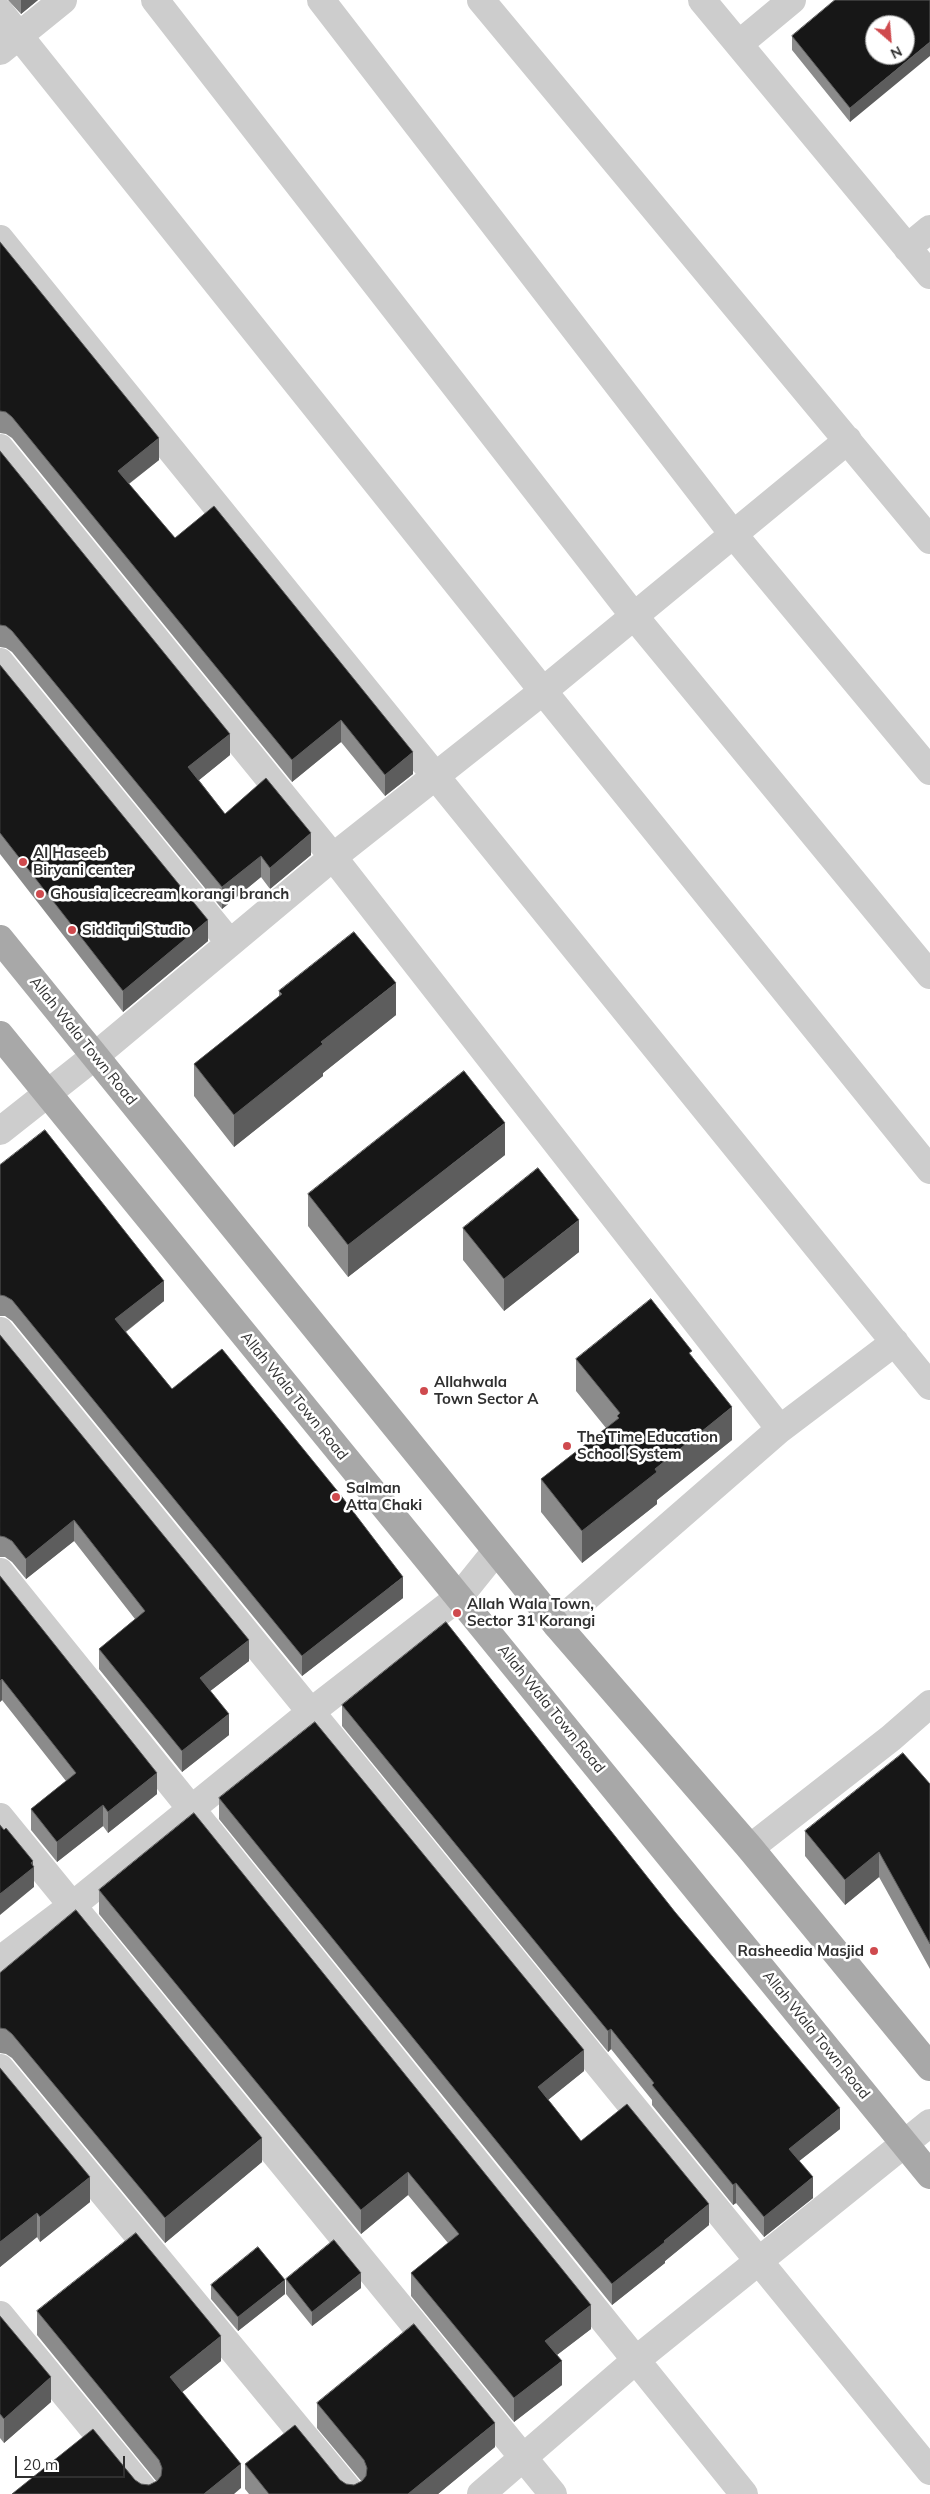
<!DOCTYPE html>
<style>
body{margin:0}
#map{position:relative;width:930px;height:2494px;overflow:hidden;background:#fff;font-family:Mulish,sans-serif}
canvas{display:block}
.north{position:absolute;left:865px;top:15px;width:50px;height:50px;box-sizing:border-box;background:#fff;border:1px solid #acacac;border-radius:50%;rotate:153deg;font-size:14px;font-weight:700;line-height:20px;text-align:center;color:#303030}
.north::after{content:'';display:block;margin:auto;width:18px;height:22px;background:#cf4a4e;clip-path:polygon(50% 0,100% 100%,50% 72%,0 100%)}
.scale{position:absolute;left:15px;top:2456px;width:110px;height:22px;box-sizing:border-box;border:2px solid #303030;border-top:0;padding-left:6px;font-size:15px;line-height:18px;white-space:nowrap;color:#303030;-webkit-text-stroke:4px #fff;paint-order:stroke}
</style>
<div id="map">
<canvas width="930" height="2494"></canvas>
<div class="north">N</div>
<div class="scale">20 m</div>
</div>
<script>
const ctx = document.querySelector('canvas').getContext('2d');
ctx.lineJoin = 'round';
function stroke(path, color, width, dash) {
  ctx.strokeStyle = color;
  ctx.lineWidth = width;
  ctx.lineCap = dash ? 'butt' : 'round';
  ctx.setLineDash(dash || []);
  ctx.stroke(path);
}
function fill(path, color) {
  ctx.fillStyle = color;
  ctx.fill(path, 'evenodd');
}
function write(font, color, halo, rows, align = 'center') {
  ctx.font = font + ' Mulish,sans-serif';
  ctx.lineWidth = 5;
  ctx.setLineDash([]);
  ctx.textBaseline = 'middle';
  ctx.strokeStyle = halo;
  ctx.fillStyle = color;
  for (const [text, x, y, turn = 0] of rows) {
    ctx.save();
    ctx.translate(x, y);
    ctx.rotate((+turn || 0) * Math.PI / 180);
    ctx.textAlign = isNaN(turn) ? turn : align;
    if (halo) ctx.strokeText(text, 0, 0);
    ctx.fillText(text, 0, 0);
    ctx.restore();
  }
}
stroke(new Path2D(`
 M155 0 634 616 930 975
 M321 0 733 534 930 771
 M481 0 930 540
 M702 0 930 275
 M0 12 543 691 930 1170
 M739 44 792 0
 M0 51 63 0
 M0 239 930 1386
 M907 248 930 229
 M0 448 333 857 780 1429
 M0 662 230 943
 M0 1131 95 1056 333 857 543 691 848 440
 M0 1331 930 2471
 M0 1572 744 2494
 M556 1624 780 1429 895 1342
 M0 1817 553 2494
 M750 1848 891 1738 930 1704
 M0 1960 73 1905 312 1711 459 1597 496 1551
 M0 2068 352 2494
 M0 2315 147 2494
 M481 2494 636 2360 930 2123`), '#cdcdcd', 28);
stroke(new Path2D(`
 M0 939 556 1624 750 1848 930 2067
 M0 1035 930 2175`), '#a8a8a8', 28);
fill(new Path2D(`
 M8 0H38L21 14Z
 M930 0 850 122 792 50V36Z
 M0 242 159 460 129 484 175 538 413 774 385 796 341 742 292 782 12 438 6 434 0 433Z
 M0 451 230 755 199 780 225 814 311 855 270 889 261 877 222 909 12 652 6 648 0 647Z
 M0 665 208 941 123 1012 0 854Z
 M279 991 396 1015 323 1073V1076L234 1147 194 1096V1064L279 996Z
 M505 1155 348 1277 308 1226V1194Z
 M0 1165 164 1301 126 1332 172 1389 403 1598 302 1676 12 1321 5 1316H0Z
 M463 1228 579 1252 504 1311 463 1260Z
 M0 1335 249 1661 210 1691 229 1735 182 1772 99 1669V1649L135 1619 74 1541 26 1579 12 1562 5 1557H0Z
 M692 1356 732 1440 657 1500V1504L582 1563 541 1512V1479L606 1428 576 1391V1359Z
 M0 1576 157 1794 108 1833 103 1826 57 1862 31 1830V1809L66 1781 2 1700 0 1702Z
 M342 1705 840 2129 799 2161 813 2198 764 2237 736 2203 733 2205 652 2105V2100L611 2049 608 2052 342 1726Z
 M930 1784V1969L879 1877 845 1905 805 1856V1831Z
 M219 1798 584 2071 548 2100 581 2141 709 2225 665 2261V2263L612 2305 219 1819Z
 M99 1890 591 2329 557 2355 562 2385 514 2422 411 2296V2273L448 2243 408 2195 361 2234 99 1914Z
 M0 1973 262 2162 165 2243 12 2058 6 2054 0 2053Z
 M0 2068 90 2202 40 2242 37 2237 0 2267Z
 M286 2279 361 2288 312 2326 286 2294Z
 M211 2285 285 2294 238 2331 211 2299Z
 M37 2311 221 2361 182 2392 241 2488 12 2494 135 2480 141 2484 149 2485 157 2482 37 2335Z
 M0 2316 51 2402 4 2443 0 2438Z
 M317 2403 495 2447 438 2494H249L245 2489V2464L340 2480 346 2484 354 2485 362 2482 317 2428Z`), '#8b8b8b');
fill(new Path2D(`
 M21 0H38L21 14Z
 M930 42V56L850 122V108Z
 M159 438V460L118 492V471Z
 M341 720V742L292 782V760Z
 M230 734V755L188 789V767Z
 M413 752V774L385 796V775Z
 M311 833V855L270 889V868Z
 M261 856V877L222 909V887Z
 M208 920V941L123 1012V991Z
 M396 983V1015L323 1073V1076L234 1147V1115L321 1042Z
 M505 1123V1155L348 1277V1245Z
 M579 1220V1252L504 1311V1279Z
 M164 1281V1301L115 1340V1319Z
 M732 1407V1440L657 1500V1504L582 1563V1531L655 1469Z
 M74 1520V1541L26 1579V1559Z
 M403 1577V1598L302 1676V1656Z
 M249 1640V1661L200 1699V1678Z
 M2 1679V1700L0 1702V1681Z
 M229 1714V1735L182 1772V1751Z
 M157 1773V1794L108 1833V1812Z
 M103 1805V1826L57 1862V1842Z
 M879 1852V1877L845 1905V1880Z
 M33 1861V1868L34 1867V1887L0 1915V1894Z
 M611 2029V2049L608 2052V2031Z
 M584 2050V2071L538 2108V2087Z
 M840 2108V2129L789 2169V2149Z
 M262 2138V2162L165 2243V2218Z
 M408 2172V2195L361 2234V2210Z
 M90 2177V2202L40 2242V2217Z
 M813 2177V2198L764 2237V2217Z
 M736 2183V2203L733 2205V2185Z
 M709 2204V2225L665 2261V2263L612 2305V2284Z
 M37 2213V2237L0 2267V2242Z
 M361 2273V2288L312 2326V2312Z
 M285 2280V2294L238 2331V2317Z
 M591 2305V2329L545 2364V2341Z
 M221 2336V2361L170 2402V2377Z
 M562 2361V2385L514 2422V2398Z
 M51 2377V2402L4 2443V2419Z
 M495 2423V2447L438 2494H408Z
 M241 2464V2488L234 2494H204Z`), '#5d5d5d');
const building = new Path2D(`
 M835 0H930V42L850 108 792 36ZM875 25H905V55H875Z
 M0 242 159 438 118 471 175 538 214 506 413 752 385 775 341 720 292 760 12 417 6 412 0 411Z
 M0 451 230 734 188 767 225 814 266 778 311 833 270 868 261 856 222 887 12 631 6 626 0 625Z
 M0 665 208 920 123 991 0 833Z
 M354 932 396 983 321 1042 323 1044 234 1115 194 1064 282 994 279 991Z
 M464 1071 505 1123 348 1245 308 1194Z
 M45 1130 164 1281 115 1319 172 1389 222 1349 339 1493 403 1577 302 1656 12 1300 5 1296 0 1295V1165Z
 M538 1168 579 1220 504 1279 463 1228Z
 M651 1299 692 1351 689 1353 732 1407 655 1469 657 1472 582 1531 541 1479 619 1418 617 1416 620 1413 576 1359Z
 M0 1335 249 1640 200 1678 229 1714 182 1751 99 1649 145 1611 74 1520 26 1559 12 1541 5 1537 0 1536Z
 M0 1576 157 1773 108 1812 103 1805 57 1842 31 1809 76 1773 2 1679 0 1681Z
 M446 1622 675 1912 840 2108 789 2149 813 2177 764 2217 736 2183 733 2185 652 2085 654 2083 611 2029 608 2031 342 1705Z
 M315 1722 584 2050 538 2087 581 2141 627 2104 709 2204 664 2241 665 2242 612 2284 219 1798Z
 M903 1753 930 1784V1944L879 1852 845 1880 805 1831Z
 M194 1813 591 2305 545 2341 562 2361 514 2398 411 2273 459 2234 408 2172 361 2210 99 1890Z
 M0 1825 4 1830 6 1828 33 1861 31 1863 34 1867 0 1894Z
 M76 1910 262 2138 165 2218 12 2034 6 2029 0 2028V1973Z
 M0 2068 90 2177 40 2217 37 2213 0 2242Z
 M136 2233 221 2336 170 2377 241 2464 204 2494H12L93 2429 135 2480 141 2484 149 2485 157 2481 161 2476 162 2468 159 2460 37 2311Z
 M334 2240 361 2273 312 2312 286 2279Z
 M258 2247 285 2280 238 2317 211 2285Z
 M0 2316 51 2377 4 2419 0 2414Z
 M414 2324 495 2423 408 2494H269L245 2464 295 2425 340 2480 346 2484 354 2485 362 2481 366 2476 367 2468 364 2460 317 2403Z`);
fill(building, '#171717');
stroke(building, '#5d5d5d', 1);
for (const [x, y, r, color] of [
 [23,862,5,"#cf4a4e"],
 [40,894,5,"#cf4a4e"],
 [72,930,5,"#cf4a4e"],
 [424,1391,5,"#cf4a4e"],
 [567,1446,5,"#cf4a4e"],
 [336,1497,5,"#cf4a4e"],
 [457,1613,5,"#cf4a4e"],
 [874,1951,5,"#cf4a4e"]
]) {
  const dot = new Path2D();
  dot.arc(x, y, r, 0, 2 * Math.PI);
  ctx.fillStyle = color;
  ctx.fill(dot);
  stroke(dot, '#fff', 2);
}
write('bold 15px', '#303030', '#fff', [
 ["Al Haseeb",33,853],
 ["Biryani center",33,870],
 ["Ghousia icecream korangi branch",50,894],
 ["Siddiqui Studio",82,930],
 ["Allahwala",434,1382],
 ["Town Sector A",434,1399],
 ["The Time Education",577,1437],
 ["School System",577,1454],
 ["Salman",346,1488],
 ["Atta Chaki",346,1505],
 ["Allah Wala Town,",467,1604],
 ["Sector 31 Korangi",467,1621],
 ["Rasheedia Masjid",864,1951,"right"]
], 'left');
write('15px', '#303030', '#fff', [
 ["Allah Wala Town Road",83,1041,51],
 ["Allah Wala Town Road",294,1396,51],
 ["Allah Wala Town Road",551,1709,51],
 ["Allah Wala Town Road",816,2035,51]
]);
</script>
